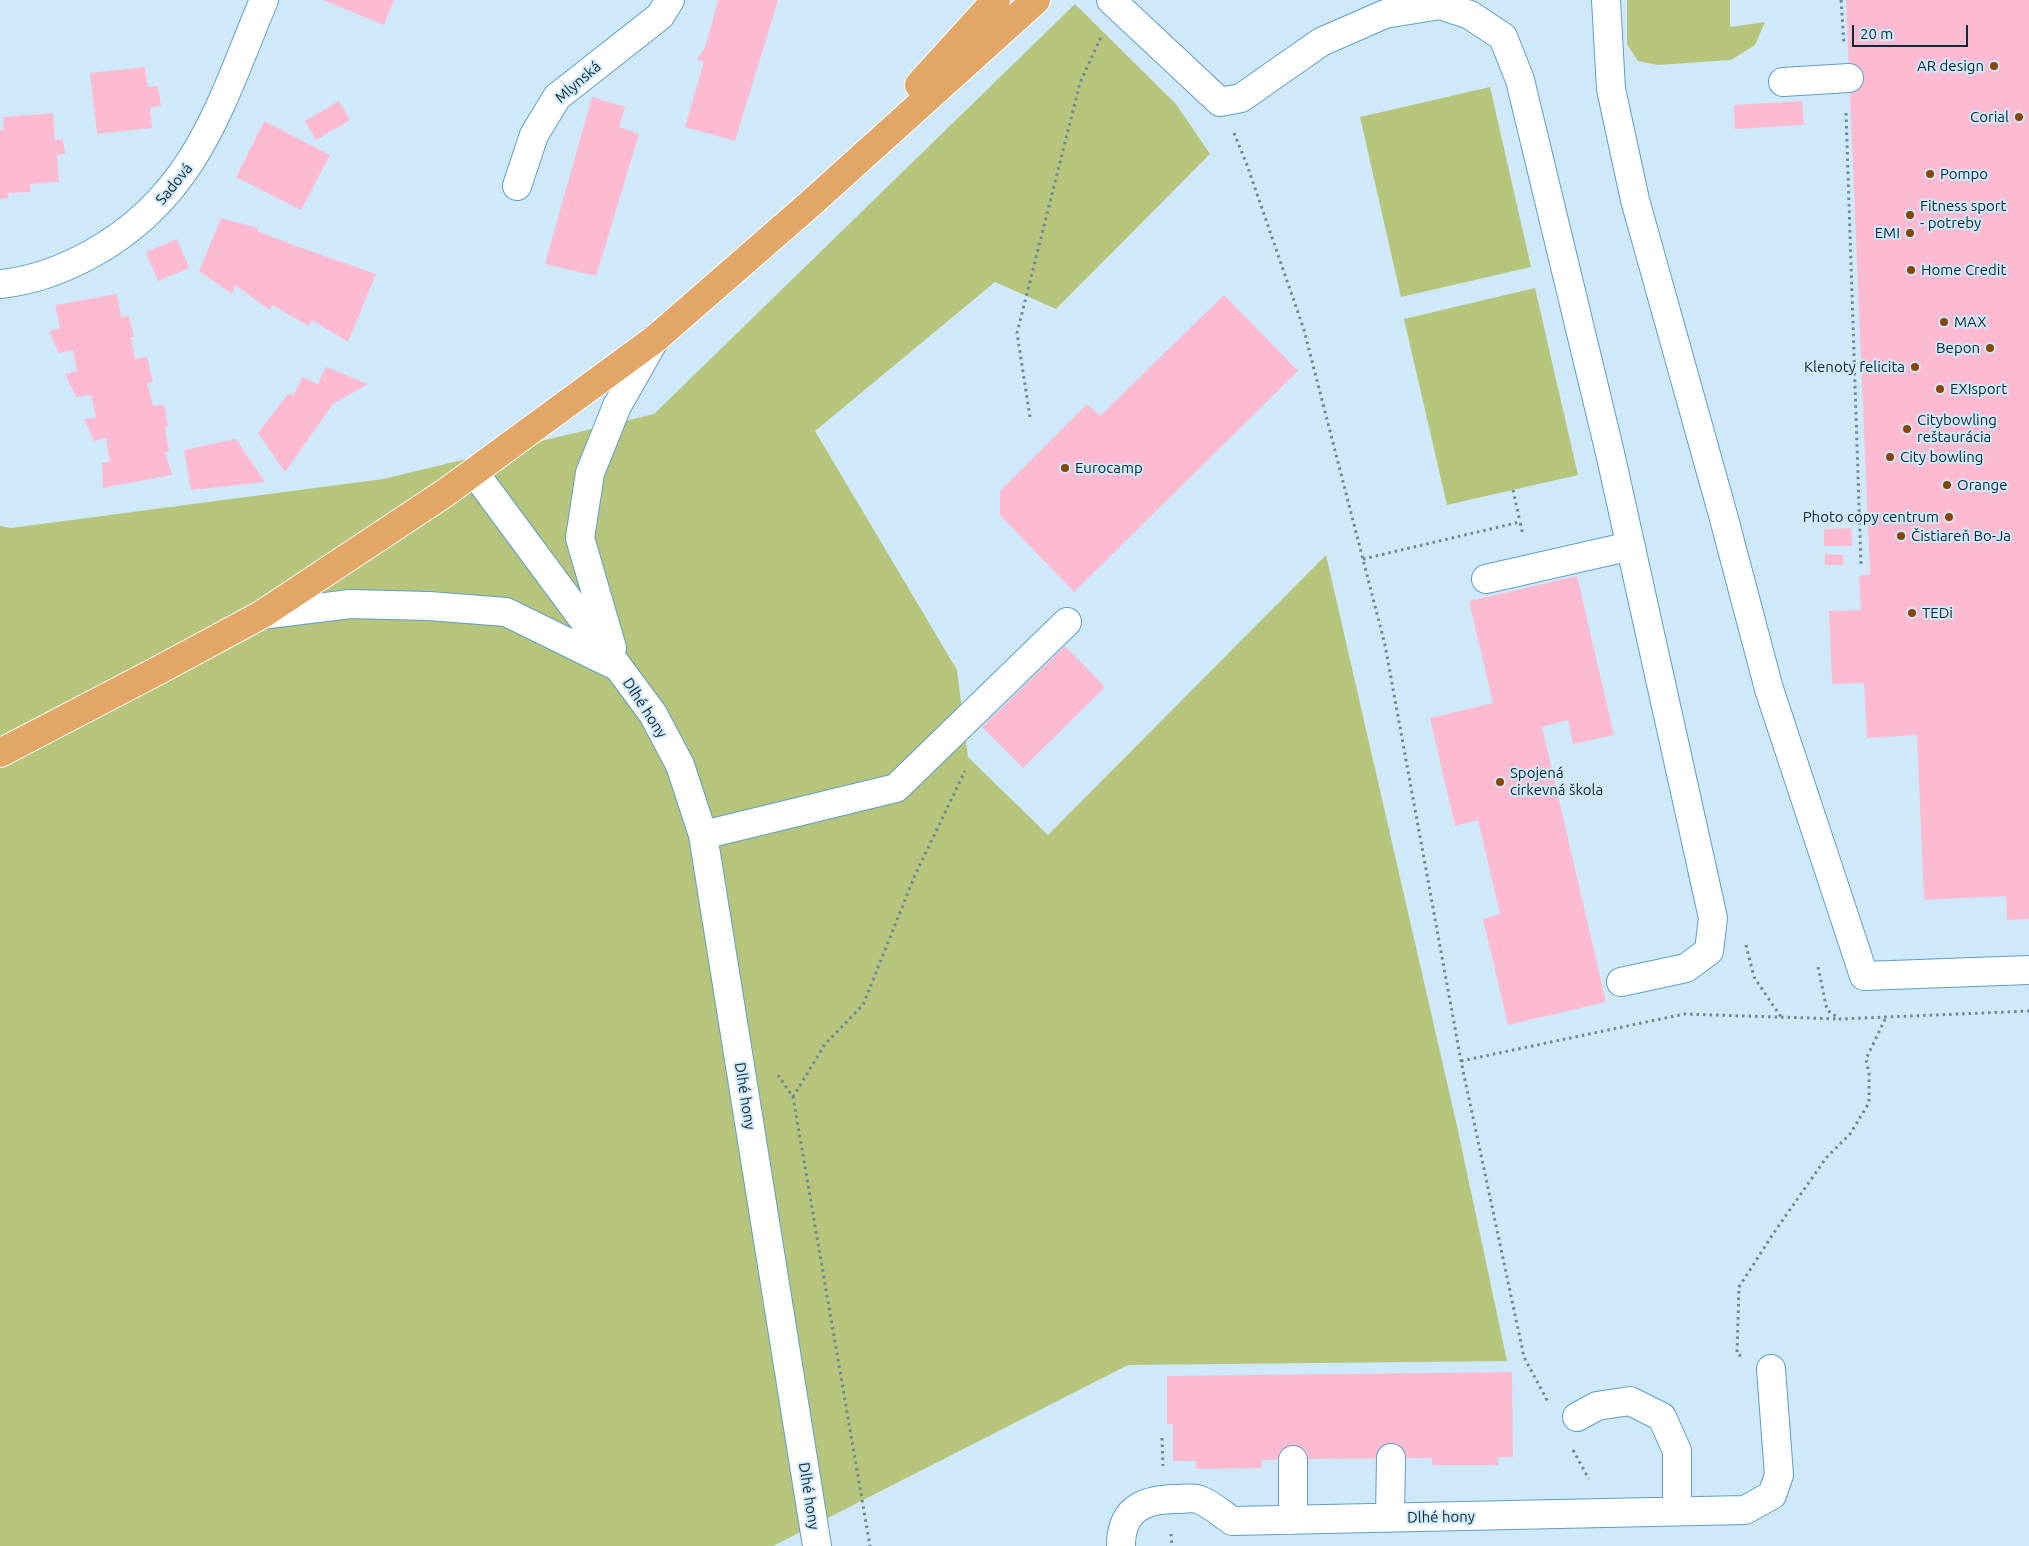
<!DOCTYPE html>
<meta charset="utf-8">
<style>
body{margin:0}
#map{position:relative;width:2029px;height:1546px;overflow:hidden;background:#d0e9fa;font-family:Ubuntu,sans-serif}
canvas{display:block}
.scale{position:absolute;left:1852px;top:25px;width:116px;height:22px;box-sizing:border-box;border:2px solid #0d2938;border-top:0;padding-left:6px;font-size:15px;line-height:18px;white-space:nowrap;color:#0d2938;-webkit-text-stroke:4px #d0e9fa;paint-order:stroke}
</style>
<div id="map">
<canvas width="2029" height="1546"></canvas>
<div class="scale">20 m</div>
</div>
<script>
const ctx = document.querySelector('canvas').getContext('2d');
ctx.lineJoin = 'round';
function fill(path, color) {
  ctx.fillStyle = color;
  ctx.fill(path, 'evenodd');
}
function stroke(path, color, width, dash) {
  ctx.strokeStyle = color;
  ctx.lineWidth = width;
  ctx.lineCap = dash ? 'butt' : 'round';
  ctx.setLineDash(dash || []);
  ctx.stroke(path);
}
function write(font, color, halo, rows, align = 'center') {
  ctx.font = font + ' Ubuntu,sans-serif';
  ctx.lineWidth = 4;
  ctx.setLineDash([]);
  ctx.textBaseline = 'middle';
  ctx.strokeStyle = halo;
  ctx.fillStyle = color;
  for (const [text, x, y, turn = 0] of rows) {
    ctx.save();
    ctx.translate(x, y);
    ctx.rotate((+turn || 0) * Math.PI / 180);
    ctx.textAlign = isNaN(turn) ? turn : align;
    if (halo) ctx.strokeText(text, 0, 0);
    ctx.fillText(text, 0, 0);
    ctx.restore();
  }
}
fill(new Path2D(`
 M1627 0H1730V27L1765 22 1755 45 1731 60 1658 65 1638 61 1627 44Z
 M1075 4 1176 104 1210 154 1056 309 995 282 815 431 957 670 968 757 1048 835 1326 555 1457 1126 1507 1361 1128 1365 773 1546H0V526L11 528 383 479 654 414Z
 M1490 87 1531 267 1401 297 1360 117Z
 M1535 288 1578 475 1447 505 1404 319Z`), '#b7c47c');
fill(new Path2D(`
 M323 0H394L384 25Z
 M718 0H778L735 141 685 127 704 62 697 60 706 45Z
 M1846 0H2029V919L2007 920 2006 896 1924 900 1917 735 1867 738 1864 683 1832 684 1829 611 1861 610 1859 576 1870 574Z
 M145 67 148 87 158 86 161 106 150 108 152 128 97 134 90 73Z
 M592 97 625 107 619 127 639 134 596 276 545 264Z
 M339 101 350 120 316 140 305 121Z
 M1802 101 1804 125 1735 129 1734 105Z
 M53 113 55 140 63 139 65 154 57 155 59 182 30 184 31 192 8 193 9 198 0 199V130H4L3 117Z
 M264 121 330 155 301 210 236 177Z
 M221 218 258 228 257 231 296 246 376 274 348 342 312 320 309 326 272 305 270 310 235 285 232 294 199 271Z
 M177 239 189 268 158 281 146 252Z
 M117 294 121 317 129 316 134 337H131L135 359 147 357 153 382 147 383 153 406 164 404 168 426 165 427 169 451 165 452 172 475 103 488 102 463 110 462 106 438 94 441 84 419 96 418 91 395 76 397 65 374 77 371 73 350 59 353 49 331 60 328 55 305Z
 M1224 295 1298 371 1074 592 1000 515V491L1087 404 1100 416Z
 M326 367 368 384 333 404 285 472 258 433 288 394 294 395 302 377 318 384Z
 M236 439 265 482 191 490 184 450Z
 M1851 528 1852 546H1824V529Z
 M1825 554 1843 555 1844 565H1825Z
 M1577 576 1614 735 1573 744 1568 720 1542 727 1606 1002 1508 1025 1483 919 1500 914 1478 820 1455 826 1430 718 1493 703 1469 601Z
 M1065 646 1105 687 1023 768 982 727Z
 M1512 1372 1513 1457H1498V1465H1432V1458L1313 1459 1262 1460V1468L1196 1469V1461H1173V1424H1167V1376Z`), '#fcbbd1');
const minor = new Path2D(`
 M1111 0 1220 102 1241 98 1321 42 1385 14 1440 5 1470 15 1503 37 1520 80 1610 453 1713 918 1709 951 1686 968 1621 982
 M1606 0 1611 89 1635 200 1723 515 1769 689 1864 976 2029 970
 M1783 82 1849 78
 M517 186 534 135 557 97 660 16 670 0
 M0 284C32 281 66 268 93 253 197 195 221 102 264 0
 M474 472 653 714 680 765 703 835 817 1546
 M1486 579 1631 546
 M261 615 350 604 429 606 506 612 614 665
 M612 648 580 538 590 473 617 406 655 339
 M703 835 896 788 1067 622
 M1577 1417 1597 1406 1630 1401 1662 1417 1677 1451V1511
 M1390 1518 1391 1458
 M1293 1520V1460
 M1121 1546C1121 1510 1143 1499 1177 1499 1183 1499 1194 1497 1200 1500 1211 1504 1222 1514 1232 1521L1745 1510 1772 1495 1779 1475 1771 1369`);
const major = new Path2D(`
 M919 85 996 0
 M0 753 159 670 261 615 445 493 655 339 810 204 1036 0`);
stroke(minor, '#5e9ec6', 30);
stroke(major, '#fff', 30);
stroke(new Path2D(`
 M1841 0 1844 44
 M1846 113 1861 565
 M1234 133 1247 165 1304 330 1385 645 1461 1061 1524 1357 1548 1402
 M1030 417 1017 333 1080 83 1101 37
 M1513 490 1520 522
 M1363 559 1520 522 1523 535
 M1746 945 1754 977 1781 1017
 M1818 967 1827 1010 1840 1019 2029 1011
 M1461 1061 1684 1014 1840 1019
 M778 1075 793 1097 870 1546
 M793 1097 825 1044 863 1005 915 875 965 771
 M1741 1356 1737 1354 1739 1287 1773 1234 1826 1158 1850 1134 1869 1103V1073L1866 1059 1886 1017
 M1162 1438 1163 1466
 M1573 1450 1589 1479
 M1171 1534 1172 1546`), '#6d8898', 3, [2.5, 4]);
stroke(minor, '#fff', 28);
stroke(major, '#e2a766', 28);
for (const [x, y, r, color] of [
 [1994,66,5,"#854608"],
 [2019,117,5,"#854608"],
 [1930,174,5,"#854608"],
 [1910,215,5,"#854608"],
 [1910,233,5,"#854608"],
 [1911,270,5,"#854608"],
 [1944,322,5,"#854608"],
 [1990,348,5,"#854608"],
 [1915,367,5,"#854608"],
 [1940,389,5,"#854608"],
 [1907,429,5,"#854608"],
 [1890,457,5,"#854608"],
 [1065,468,5,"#854608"],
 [1947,485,5,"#854608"],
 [1949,517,5,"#854608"],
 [1901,536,5,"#854608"],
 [1912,613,5,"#854608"],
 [1500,782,5,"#854608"]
]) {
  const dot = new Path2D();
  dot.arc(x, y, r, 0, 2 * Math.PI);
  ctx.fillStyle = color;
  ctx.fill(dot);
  stroke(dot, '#d0e9fa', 2);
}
write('15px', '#0d2938', '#d0e9fa', [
 ["AR design",1984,66,"right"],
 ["Corial",2009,117,"right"],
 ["Pompo",1940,174],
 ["Fitness sport",1920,206],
 ["- potreby",1920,223],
 ["EMI",1900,233,"right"],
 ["Home Credit",1921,270],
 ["MAX",1954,322],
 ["Bepon",1980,348,"right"],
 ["Klenoty felicita",1905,367,"right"],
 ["EXIsport",1950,389],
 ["Citybowling",1917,420],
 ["reštaurácia",1917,437],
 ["City bowling",1900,457],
 ["Eurocamp",1075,468],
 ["Orange",1957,485],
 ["Photo copy centrum",1939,517,"right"],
 ["Čistiareň Bo-Ja",1911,536],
 ["TEDi",1922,613],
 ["Spojená",1510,773],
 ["cirkevná škola",1510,790]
], 'left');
write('15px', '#0d2938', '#d0e9fa', [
 ["Mlynská",578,82,-41],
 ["Sadová",174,184,-51],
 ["Dlhé hony",645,708,57],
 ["Dlhé hony",745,1096,81],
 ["Dlhé hony",809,1496,81],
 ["Dlhé hony",1441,1517,-1]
]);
</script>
